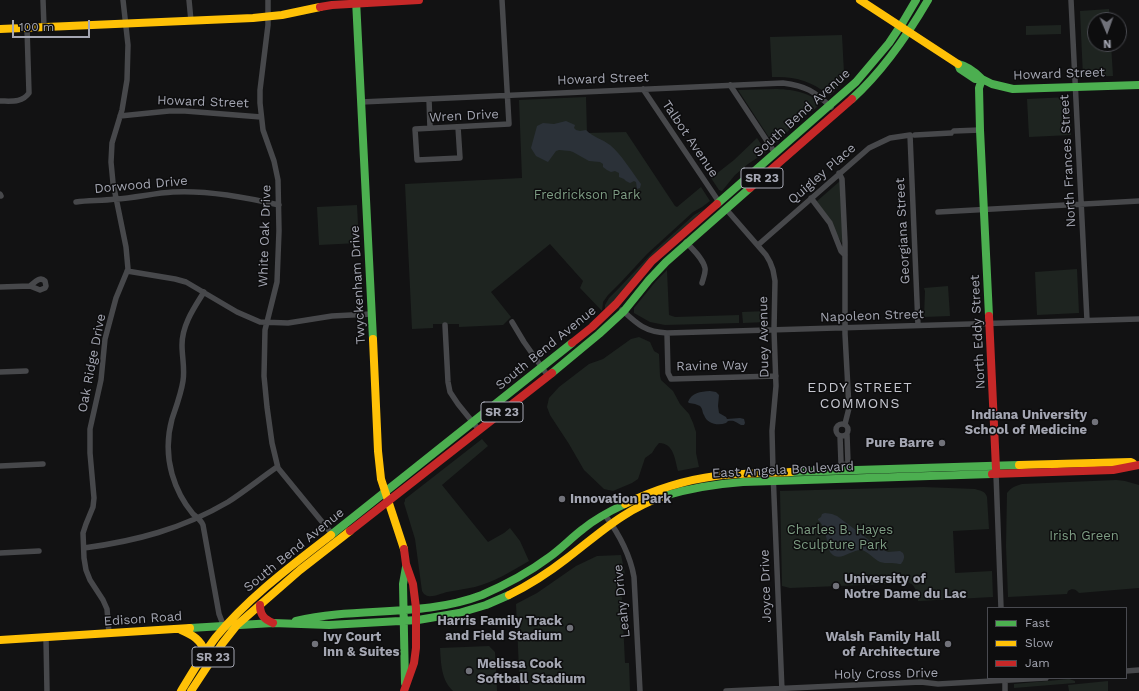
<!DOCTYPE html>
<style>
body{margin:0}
#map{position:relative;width:1139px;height:691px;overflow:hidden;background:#121213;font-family:"Work Sans",sans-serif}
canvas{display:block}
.legend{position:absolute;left:987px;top:607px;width:140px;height:72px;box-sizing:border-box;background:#0d0d0e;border:1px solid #494a50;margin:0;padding:5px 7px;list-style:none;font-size:12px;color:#a4a6b2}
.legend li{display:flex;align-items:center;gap:8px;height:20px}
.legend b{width:20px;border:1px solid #494a50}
.north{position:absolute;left:1087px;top:12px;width:40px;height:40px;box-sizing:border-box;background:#0d0d0e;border:1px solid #494a50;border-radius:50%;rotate:178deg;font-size:11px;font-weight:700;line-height:16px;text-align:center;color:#a4a6b2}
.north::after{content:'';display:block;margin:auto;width:14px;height:18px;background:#71727a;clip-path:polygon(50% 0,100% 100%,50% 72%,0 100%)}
.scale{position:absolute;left:12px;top:20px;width:78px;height:18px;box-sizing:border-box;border:2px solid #a4a6b2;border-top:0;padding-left:5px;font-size:12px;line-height:14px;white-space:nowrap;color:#a4a6b2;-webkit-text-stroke:3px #0d0d0e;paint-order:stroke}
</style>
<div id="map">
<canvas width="1139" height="691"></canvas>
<ul class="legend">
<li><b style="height:5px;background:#4caf50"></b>Fast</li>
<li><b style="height:5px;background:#ffc107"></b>Slow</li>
<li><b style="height:5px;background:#c62828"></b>Jam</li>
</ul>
<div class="north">N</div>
<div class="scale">100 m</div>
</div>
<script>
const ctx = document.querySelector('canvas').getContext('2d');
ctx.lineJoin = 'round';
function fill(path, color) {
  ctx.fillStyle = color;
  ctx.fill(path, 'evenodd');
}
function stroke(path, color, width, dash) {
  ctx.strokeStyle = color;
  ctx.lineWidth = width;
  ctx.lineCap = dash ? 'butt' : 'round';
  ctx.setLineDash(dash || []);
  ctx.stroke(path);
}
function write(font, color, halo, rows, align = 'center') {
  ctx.font = font + ' "Work Sans",sans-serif';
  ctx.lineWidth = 3;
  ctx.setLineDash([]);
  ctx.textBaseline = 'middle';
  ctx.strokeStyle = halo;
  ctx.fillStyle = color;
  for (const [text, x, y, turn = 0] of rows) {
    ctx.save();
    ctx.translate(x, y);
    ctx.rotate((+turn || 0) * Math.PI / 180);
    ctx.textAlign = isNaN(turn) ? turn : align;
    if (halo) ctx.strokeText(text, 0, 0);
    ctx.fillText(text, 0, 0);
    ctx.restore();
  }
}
fill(new Path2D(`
 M1109 9 1110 20H1095V44H1111L1113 76 1083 77 1080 11Z
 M1061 25V34L1026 35V26Z
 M842 35 844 73 847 78 831 95H829C811 81 795 76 772 77L770 37Z
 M775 89C788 89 813 92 819 104 815 111 807 113 801 118 792 126 785 135 776 144L772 142 738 90Z
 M586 97 587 133 626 132 675 206 677 207 701 187 710 201 702 207 693 212 647 254 622 281 608 295 603 302 602 311 580 288 583 281 550 244 491 292 511 317 503 325 459 327V324H433V328L412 329 405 184 522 178 519 100Z
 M1069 97 1071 135 1029 137 1027 99Z
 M757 138 766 152 748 164 735 175 722 191 719 190 711 178 734 160Z
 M840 181 843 242 842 243 816 202Z
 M357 205 359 243 319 245 317 207Z
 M704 209 615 300 605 310V305L609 298 621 286 653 252 694 215Z
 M1077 269 1079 313 1037 315 1035 272Z
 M667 270 669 315 675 317 739 315V323L665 325 650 322 634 313V308L656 281Z
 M948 286 950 316 924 317 925 291 924 288Z
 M767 311V322L743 323 742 312Z
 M639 337 650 342 654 351 659 354 660 376 661 380 673 391 680 404 689 414 693 423 696 432V453L699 467 678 471C675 460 674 443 659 443L655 448 652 453 645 458 638 479 632 483 613 491 604 489 584 470 569 444 550 415 547 407 549 398 559 387 589 364 603 359 631 339Z
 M482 439 488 446 442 485 488 542 504 533 510 528 520 541 529 561C512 571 494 582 475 587 466 589 457 590 447 592 439 594 427 601 422 591L415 539 404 503 405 501V499Z
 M1116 480 1125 481 1139 485V588L1079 593C1076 589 1072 588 1068 591L1067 594 1008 597 1006 546 1007 493C1012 487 1015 486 1022 484Z
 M923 487 975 489C981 491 985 491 987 497L989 529 953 531 955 573 992 571 993 597 918 601C916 579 907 581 888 581L886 584 790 588 782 586 780 491Z
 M621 555 625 574 621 576V580L625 663H629L630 691H520L516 604 537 593 576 566 597 556Z
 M489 646 495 652 497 691H453C441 680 441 663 440 648Z
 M1069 679 1075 681V683L1014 688V684Z
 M1108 681V691H1069L1068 685Z`), '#1e2420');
fill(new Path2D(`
 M566 121 575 125 574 128 576 130 580 131 586 130C593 137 602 139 610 145 622 155 631 171 641 184L640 188 637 189 636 182 634 181 630 183 626 181 624 179 619 177V173L615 171 611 172 607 170 603 167V164L600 162 589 161 573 152 570 151 559 150 556 151 548 162 536 156 531 148 537 126 543 123 554 124Z
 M710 391 716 392 719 395 718 406 719 413 726 417 727 419 740 418 744 419 745 423 744 425H741C735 422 735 420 728 421L726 423C718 426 707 424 704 415 702 412 703 409 700 406L695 404 689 403 688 402C692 392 700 392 710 391Z
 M825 513 832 514 837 516 881 549 888 552 900 551 903 553C905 557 904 560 901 564H899C893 562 886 564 880 562 874 559 867 551 862 550 851 549 839 564 830 552 827 543 825 525 818 520V519L821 517 822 514Z`), '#2b3138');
stroke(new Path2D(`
 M43 0 44 27
 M189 0 191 21
 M268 0V25L260 90V103L263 130 274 161 278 180 279 231 277 282 265 330 264 376 267 407 272 443 278 468 332 534
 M1071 0 1087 320
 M730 85 775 153
 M643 89 719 202
 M429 99 430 128
 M0 101C11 101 22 103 29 93L27 28
 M361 102 783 83C806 86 814 91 831 107
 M120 116 169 111H185L261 117
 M458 127 460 158 417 160 415 129 509 124 502 0
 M954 131 980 130
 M915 135 951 133
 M839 173 842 179 845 242V334L849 408 845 424
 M0 194 1 196
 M811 198 830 223 841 251 845 255
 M76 202C89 200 102 201 115 199 135 198 154 193 173 192 208 190 245 197 279 205
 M726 209 766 255 770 262 773 270 775 281 774 330 776 386 772 431 773 472 782 691
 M938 212 1139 201
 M686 242C692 249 703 258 705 268 706 273 703 279 702 283
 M758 245 869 148 890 138 910 135 918 325
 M127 271 175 279 186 282 237 312 260 322 288 323 332 316 371 314
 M0 287 30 286 40 290 45 288 46 286 45 281C40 276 35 282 30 286
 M204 292C194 308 182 325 182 345 182 357 185 369 183 381 181 394 176 407 172 419 167 437 167 456 172 474 176 488 183 502 193 514 197 517 201 520 203 525L219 614 224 627
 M622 310C637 324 645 332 667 333L1139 319
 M512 322 524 342 548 376
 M445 325 448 382 450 392 458 404 479 430
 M667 333 668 373 671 379 776 376
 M0 372 26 371
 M836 430a6 6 0 1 1 12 0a6 6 0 1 1-12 0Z
 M840 436 841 463 844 465
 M0 466 43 464
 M844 470V465L848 463 847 435
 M996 474 1001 608
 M605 515C619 534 630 554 634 577L640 691
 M84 548C136 541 182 529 228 502 245 491 261 478 277 467
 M0 553 39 551
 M109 633 107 609 103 600 90 580 86 570 84 558 83 533 86 524 93 507 94 498 90 453V429L101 380 105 339 116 298 128 269 126 247 113 183 111 162 112 143 122 110 127 80 128 45 123 0
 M46 638 47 691
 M1126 671 1139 670
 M1005 678V691
 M726 691 921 682 938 684 1046 678`), '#47484b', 5.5);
stroke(new Path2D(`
 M356 0 373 339
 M982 79 979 88 980 130 989 316
 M982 79C975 72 968 66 958 64L960 69 975 79H982L992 84 1013 89 1139 85
 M852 99C883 71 907 36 928 0
 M717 204 856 82 889 43 903 22 916 0
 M552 373 599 334 624 311 649 280 666 262 750 188
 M791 472 1019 465
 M664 496C690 488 716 484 743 482L992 474
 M331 535 572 343
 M296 621C357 606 422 618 482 595 505 585 528 573 548 558 561 549 571 538 583 529 595 519 610 511 625 504
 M190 628 273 623 329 625 418 620 459 613 486 605 509 595
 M405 683 403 584 406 567`), '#4caf50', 8);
stroke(new Path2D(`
 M860 0 958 64
 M0 29 253 18 282 15 320 7
 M373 339 378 451 381 479 404 549
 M1019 465 1131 462 1133 463
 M625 504C654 490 684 480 716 476 741 473 766 473 791 472
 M509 595C529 585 548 573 566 559 599 534 623 510 664 496
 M181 630C193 635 201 640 205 652
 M0 640 190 628
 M181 691C192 673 203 654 216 637 249 597 291 566 331 535
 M191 691 222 644 237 625 300 570 350 531`), '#ffc107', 8);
stroke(new Path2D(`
 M320 7 332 5 419 0
 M750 188 852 99
 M989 316 996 469
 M572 343 592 327 616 304 652 261 717 204
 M992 474 1113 470 1139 465
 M350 531 552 373
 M260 605C260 615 264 619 273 623
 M404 691 414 663 416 648V608L413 584 406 564 404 549`), '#c62828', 8);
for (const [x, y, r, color] of [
 [1095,422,4,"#71727a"],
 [942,443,4,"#71727a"],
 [562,499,4,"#71727a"],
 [836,586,4,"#71727a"],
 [570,628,4,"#71727a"],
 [315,644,4,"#71727a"],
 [948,644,4,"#71727a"],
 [469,671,4,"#71727a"]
]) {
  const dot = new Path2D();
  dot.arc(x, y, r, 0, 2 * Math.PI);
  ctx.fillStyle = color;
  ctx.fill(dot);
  stroke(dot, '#0d0d0e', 1.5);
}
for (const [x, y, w] of [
 [762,178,42],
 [502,412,42],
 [213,657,42]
]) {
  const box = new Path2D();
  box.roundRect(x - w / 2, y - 10, w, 20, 3);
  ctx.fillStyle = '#0d0d0e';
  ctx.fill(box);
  stroke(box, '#a4a6b2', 1);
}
write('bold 12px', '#a4a6b2', null, [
 ["SR 23",762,178],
 ["SR 23",502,412],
 ["SR 23",213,657]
]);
write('13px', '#a4a6b2', '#0d0d0e', [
 ["Howard Street",1059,74,-2],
 ["Howard Street",603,79,-2],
 ["Howard Street",203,102,2],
 ["South Bend Avenue",802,113,-42],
 ["Wren Drive",464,116,-3],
 ["Talbot Avenue",690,139,56],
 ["North Frances Street",1068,161,-93],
 ["Quigley Place",822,174,-41],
 ["Dorwood Drive",141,185,-5],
 ["Georgiana Street",903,231,-93],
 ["White Oak Drive",265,236,-88],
 ["Twyckenham Drive",358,285,-93],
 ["Napoleon Street",872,316,-2],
 ["North Eddy Street",978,332,-93],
 ["Duey Avenue",764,337,-91],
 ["South Bend Avenue",546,348,-39],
 ["Oak Ridge Drive",92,363,-79],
 ["Ravine Way",712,366,-1],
 ["East Angela Boulevard",783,470,-3],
 ["South Bend Avenue",294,550,-39],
 ["Joyce Drive",766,586,-92],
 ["Leahy Drive",622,601,-96],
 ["Edison Road",143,619,-4],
 ["Holy Cross Drive",886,674,-1]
]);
write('13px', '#7d9c83', '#0d0d0e', [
 ["Fredrickson Park",587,195],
 ["Charles B. Hayes",840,530],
 ["Sculpture Park",840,545],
 ["Irish Green",1084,536]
]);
write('bold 13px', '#a4a6b2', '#0d0d0e', [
 ["Indiana University",1087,415],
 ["School of Medicine",1087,430],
 ["Pure Barre",934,443],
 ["Innovation Park",570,499,"left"],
 ["University of",844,579,"left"],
 ["Notre Dame du Lac",844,594,"left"],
 ["Harris Family Track",562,621],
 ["and Field Stadium",562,636],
 ["Ivy Court",323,637,"left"],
 ["Inn & Suites",323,652,"left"],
 ["Walsh Family Hall",940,637],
 ["of Architecture",940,652],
 ["Melissa Cook",477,664,"left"],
 ["Softball Stadium",477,679,"left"]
], 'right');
ctx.letterSpacing = '1px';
write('14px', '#c5c6cf', '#0d0d0e', [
 ["EDDY STREET",860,388],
 ["COMMONS",860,404]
]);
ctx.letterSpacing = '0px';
</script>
